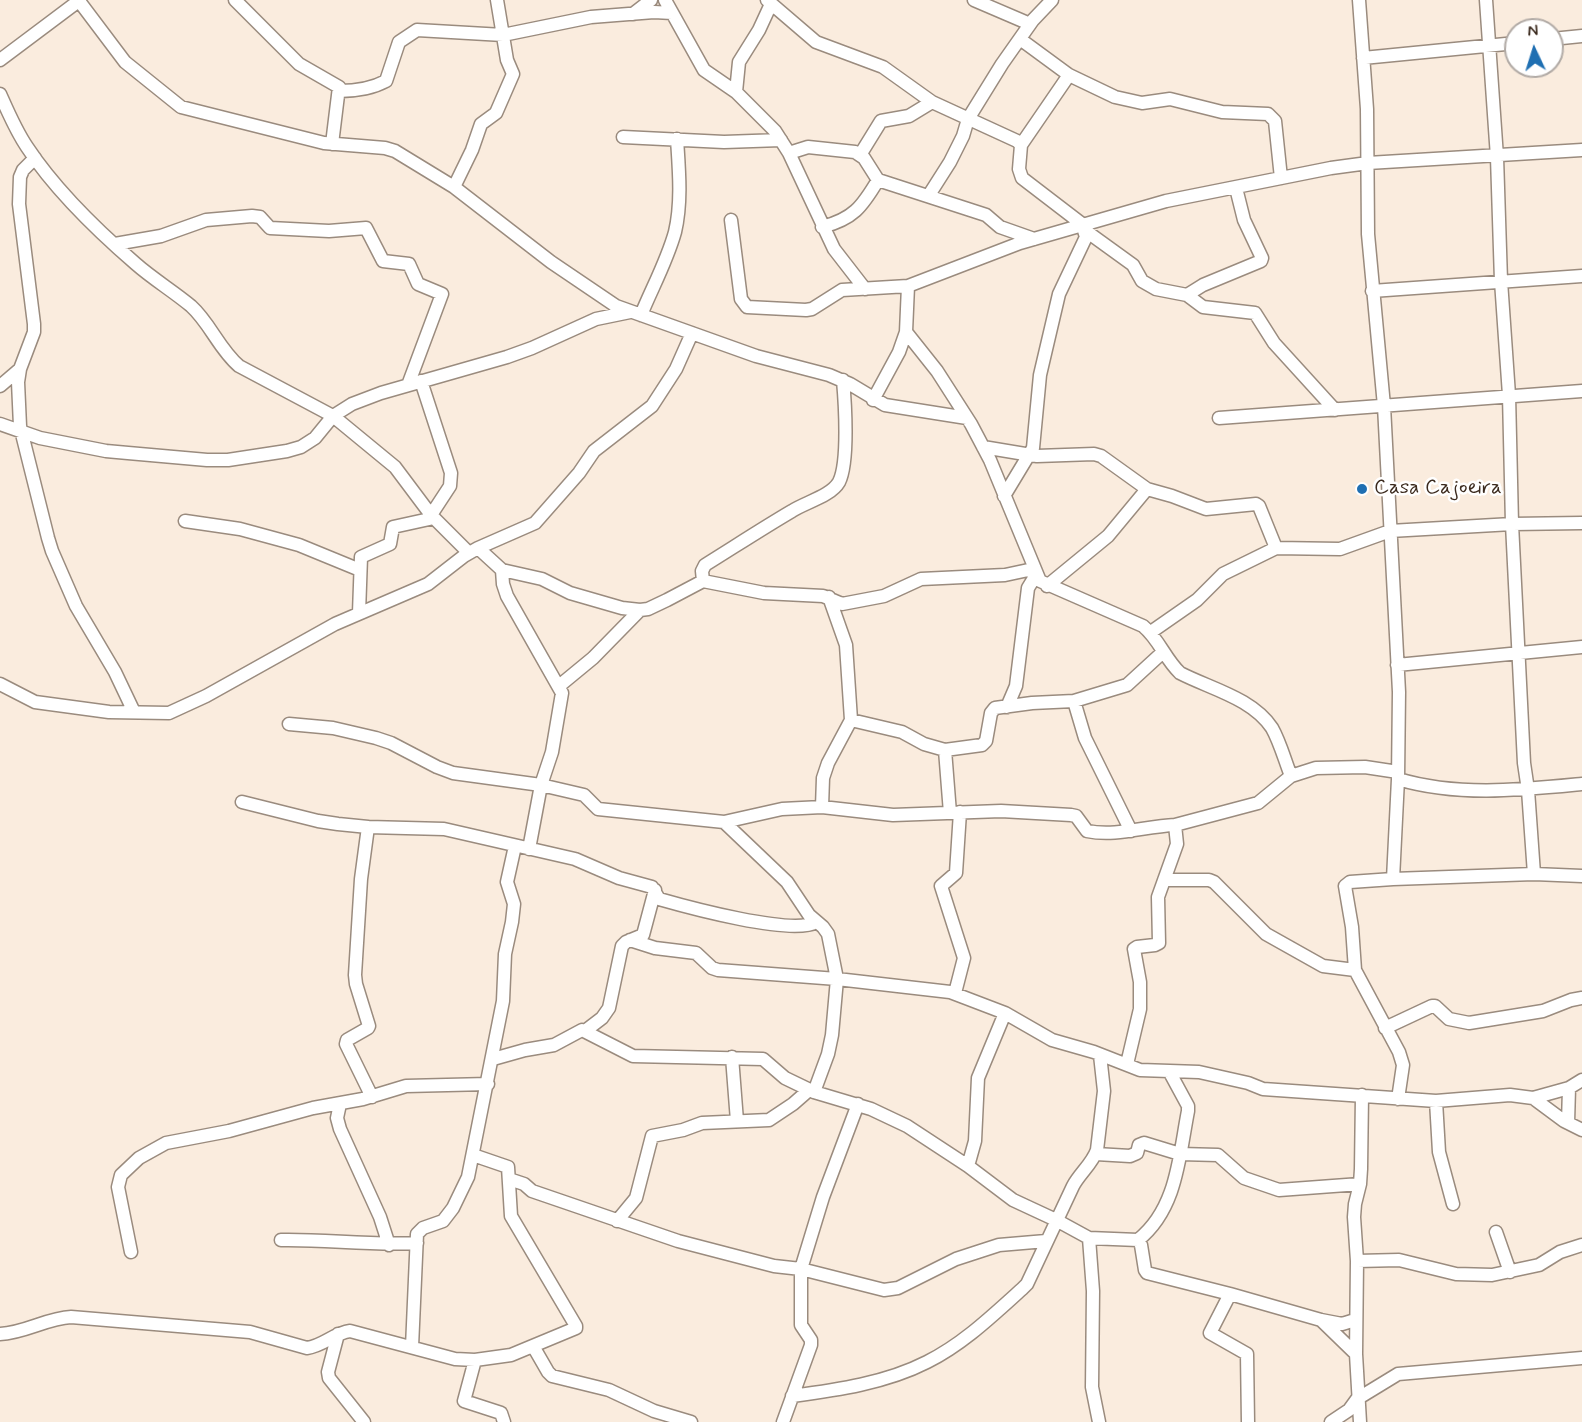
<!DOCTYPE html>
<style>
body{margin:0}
#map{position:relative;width:1582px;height:1422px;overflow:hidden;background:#faecde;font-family:Mynerve,sans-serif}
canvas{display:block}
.north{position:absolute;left:1504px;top:18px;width:60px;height:60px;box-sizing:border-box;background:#fff;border:2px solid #b1aaa5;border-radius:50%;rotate:356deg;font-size:16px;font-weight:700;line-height:24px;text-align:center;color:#3b2a1e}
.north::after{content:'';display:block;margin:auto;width:21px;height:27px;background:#1f6fb2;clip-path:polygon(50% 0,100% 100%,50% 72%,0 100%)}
</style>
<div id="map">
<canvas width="1582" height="1422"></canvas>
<div class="north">N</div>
</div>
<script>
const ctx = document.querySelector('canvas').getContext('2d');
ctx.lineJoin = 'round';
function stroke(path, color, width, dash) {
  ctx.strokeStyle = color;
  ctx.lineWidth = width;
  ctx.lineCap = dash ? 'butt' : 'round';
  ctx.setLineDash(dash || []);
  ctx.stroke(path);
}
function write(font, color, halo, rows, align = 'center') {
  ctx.font = font + ' Mynerve,sans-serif';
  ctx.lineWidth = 5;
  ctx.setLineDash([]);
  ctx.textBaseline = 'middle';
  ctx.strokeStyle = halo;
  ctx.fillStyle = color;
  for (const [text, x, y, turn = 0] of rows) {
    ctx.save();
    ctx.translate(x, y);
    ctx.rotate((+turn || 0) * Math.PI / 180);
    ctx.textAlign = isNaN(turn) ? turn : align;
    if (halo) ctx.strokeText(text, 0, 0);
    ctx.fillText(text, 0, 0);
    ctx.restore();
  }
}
const minor = new Path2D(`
 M235 0 299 64 339 87 332 144
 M665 0 704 70 736 92 775 131 789 153 834 249 865 289
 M767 0 816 42 883 67 932 102 1017 141 1021 145 1019 169 1022 178 1082 224 1086 237 1059 294 1040 375 1033 448 1004 496
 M974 0 1030 24
 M1359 0 1367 109 1368 234 1384 406 1399 692 1398 779 1393 879 1534 874 1582 876
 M1486 0 1497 157 1501 281 1509 395 1512 524 1524 763 1528 790 1534 874
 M79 1 125 62 181 107 324 143 385 148 395 151 454 187 551 262 616 306 756 356 829 375 850 384 885 405 967 418
 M633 14 651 0
 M1020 39 1069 75 1115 97 1142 103 1170 99 1222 112 1268 114 1275 121 1281 178
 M1552 39 1582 36
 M1363 58 1516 43
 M0 60 80 0
 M339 91C354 91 373 88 386 81L399 42 417 30 503 35 591 17 654 12 672 13
 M736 92 739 62 759 30 771 4
 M0 94C8 112 16 131 27 147 54 188 99 232 136 264 153 279 173 291 191 306 210 323 219 349 239 366L333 416 395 467 431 515 469 553
 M623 137 724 142 781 140
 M1021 145 1069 75
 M789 153 808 147 855 152 864 158 878 180 986 215 1000 227 1034 239
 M860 155 881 121 909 116 932 102
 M35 158 23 170 20 177 19 204 34 324V332L20 369 18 382 20 426 48 538 52 551 76 606 115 672 134 712
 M454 187 472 150 481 124 496 113 513 74 507 60 497 0
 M929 195 950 162 963 136 968 119 1002 64 1033 20 1052 0
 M731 220 741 299 747 307 806 310 812 309 842 290 908 286 1020 243 1166 201 1331 168 1368 163 1582 150
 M822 227C853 219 862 207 878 180
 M1086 231 1133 265 1142 281 1156 289 1187 295 1203 307 1255 313 1274 343 1335 410
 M115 244 161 236 206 220 252 216 260 217 270 228 329 231 366 228 383 261 409 264 418 284 442 294 408 385
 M908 286 906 332 937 371 971 424 990 460 1040 581 1143 626C1159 639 1165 659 1180 673 1211 689 1252 698 1272 728 1280 742 1285 761 1291 776
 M1372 291 1582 276
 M1187 295 1203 285 1261 261 1262 258 1244 220 1236 188
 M641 315C652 288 667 261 675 232 682 202 679 170 677 139
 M421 381 451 473 450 486 431 515
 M0 386 20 369
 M873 400 899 352 906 332
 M1219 418 1582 391
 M0 424 40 438 106 451 128 453 207 460H228L287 451 301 447 315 438 333 416 352 404 381 393 507 357 532 348 596 319 630 312
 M983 447 1037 456 1094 454 1101 456 1147 489 1172 496 1206 509 1256 504 1259 506 1276 548
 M185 521 240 529 299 545 360 570
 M478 548 502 570 542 579 570 593 622 608 640 610 648 609 667 600 703 581 764 593 823 596 842 604 884 596 921 579 1005 575 1033 569
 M502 570 503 584 507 596 562 693 552 752 541 785 529 849
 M703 581 702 571 705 565C734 547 763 528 792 511 806 502 831 496 839 482 849 462 845 402 843 380
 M1047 586 1108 536 1147 489
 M359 613 361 557 390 544 393 527 434 518
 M1151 632 1197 600 1223 574 1276 548 1340 549 1390 531 1512 524 1582 523
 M1397 665 1582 647
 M0 684 35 702 109 712 169 713 206 696 335 624 428 584 464 556 478 548 535 523 579 473 594 451 652 406 676 369 692 333
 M559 686 593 658 640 610
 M1074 701 1085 738 1131 831
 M1007 707 1016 686 1028 588 1036 575
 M851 720 902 732 924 744 945 750 982 745 986 741 991 713 995 708 1032 703 1074 701 1127 685 1163 652
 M289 724 333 728 376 738 391 743 437 767 453 773 541 785 584 795 598 809 724 822 782 809 822 807 893 815 1001 811 1071 815 1076 816 1087 831C1117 837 1145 826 1175 825
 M945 750 950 813
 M1398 779C1458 797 1521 790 1582 784
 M242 802 318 821 338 824 368 827 444 829 575 859 619 878 652 887 659 899C687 907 793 936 816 922
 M822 807 823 778 828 763 851 720 846 645 829 597
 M724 822 787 882 809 915 823 927 828 934 837 979 832 1035 828 1054 814 1092
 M368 827 361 879 355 975 356 984 369 1026 368 1028 347 1040 346 1044 372 1097
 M1393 879 1350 882 1345 886 1352 927 1355 970 1399 1052 1403 1065 1398 1099
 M1164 880H1209L1214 882 1266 934 1323 966 1355 970
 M630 940 655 948 696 953 712 968 718 970 837 979 950 992 1005 1013 1052 1040 1094 1052 1140 1070 1199 1072 1248 1083 1263 1089 1436 1101 1510 1095 1533 1098 1569 1088 1582 1080
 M955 993 964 958 941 886 956 873 960 812
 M1385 1028 1432 1006H1435L1449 1019 1469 1023 1543 1011 1571 1000 1582 998
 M585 1031 602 1018 609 1008 622 946 626 942 643 935 655 890
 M732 1057 737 1121
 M493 1059 525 1050 554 1045 582 1030 633 1056 763 1059 785 1078 814 1092 871 1109 907 1126 968 1166 1013 1200 1056 1220 1089 1238 1138 1240 1141 1245 1145 1270 1147 1273 1230 1294 1321 1320 1342 1324 1355 1320
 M1127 1064 1140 1009V982L1134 949 1137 947 1155 945 1159 943 1158 897 1177 844 1175 825 1258 803 1291 776 1316 768 1365 767 1398 772
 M1533 1098 1564 1121 1582 1130
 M1436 1101 1439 1152 1453 1204
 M340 1104 337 1118 340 1129 380 1217 389 1245
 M1568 1123 1569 1088
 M1096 1154 1130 1156 1137 1153 1139 1145 1144 1143 1180 1154 1218 1155 1244 1178 1279 1190 1360 1184
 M968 1166 975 1141 978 1078 1005 1013
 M509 1179 524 1184 532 1191 678 1241 774 1266 801 1269 884 1290 898 1288 956 1259 999 1245 1046 1241
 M617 1221 636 1198 652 1136 683 1130 702 1123 769 1120 793 1104 809 1090
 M1496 1232 1510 1272
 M1089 1238 1093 1291 1092 1387 1099 1422
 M281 1240C326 1239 371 1246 417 1243
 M1138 1240C1177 1209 1179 1157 1188 1111V1106L1169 1071
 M131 1252 118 1187 121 1175 139 1158 166 1143 229 1131 313 1108 363 1099 406 1086 488 1084
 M1357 1261 1399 1260 1456 1274 1492 1275 1539 1265 1560 1252 1582 1245
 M1230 1294 1210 1333 1247 1354 1248 1422
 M1322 1321 1356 1354
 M0 1334C25 1333 47 1318 71 1317L250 1332 307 1348C323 1346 334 1333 350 1331L455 1359 475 1360 511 1355 576 1328V1326L511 1216 508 1167 473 1155
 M338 1334 328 1372 329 1378 364 1422
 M533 1346 548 1372 552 1376 609 1390 654 1411 691 1422
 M412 1347 417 1234 423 1228 443 1221 453 1208 468 1177 503 1001 505 954 512 922 514 904 507 882 515 846
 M475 1360 464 1401 501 1413 504 1422
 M792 1396C837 1390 886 1383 927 1362 963 1344 992 1316 1022 1289L1027 1284 1073 1186C1080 1173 1092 1164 1097 1150L1104 1091 1100 1055
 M783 1422 811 1345V1340L801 1325V1269L823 1197 858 1104
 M1331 1422 1349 1410 1357 1399 1398 1374 1582 1358
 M1360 1422 1356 1354 1357 1261 1354 1217 1355 1204 1360 1184 1361 1169 1362 1095`);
stroke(minor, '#9a8b7e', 15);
stroke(minor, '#fff', 12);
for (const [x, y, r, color] of [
 [1362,489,6,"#1f6fb2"]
]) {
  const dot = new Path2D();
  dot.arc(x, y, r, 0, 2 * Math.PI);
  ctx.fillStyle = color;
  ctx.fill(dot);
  stroke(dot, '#fff', 2);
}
write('21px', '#3b2a1e', '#fff', [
 ["Casa Cajoeira",1374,489]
], 'left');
</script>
